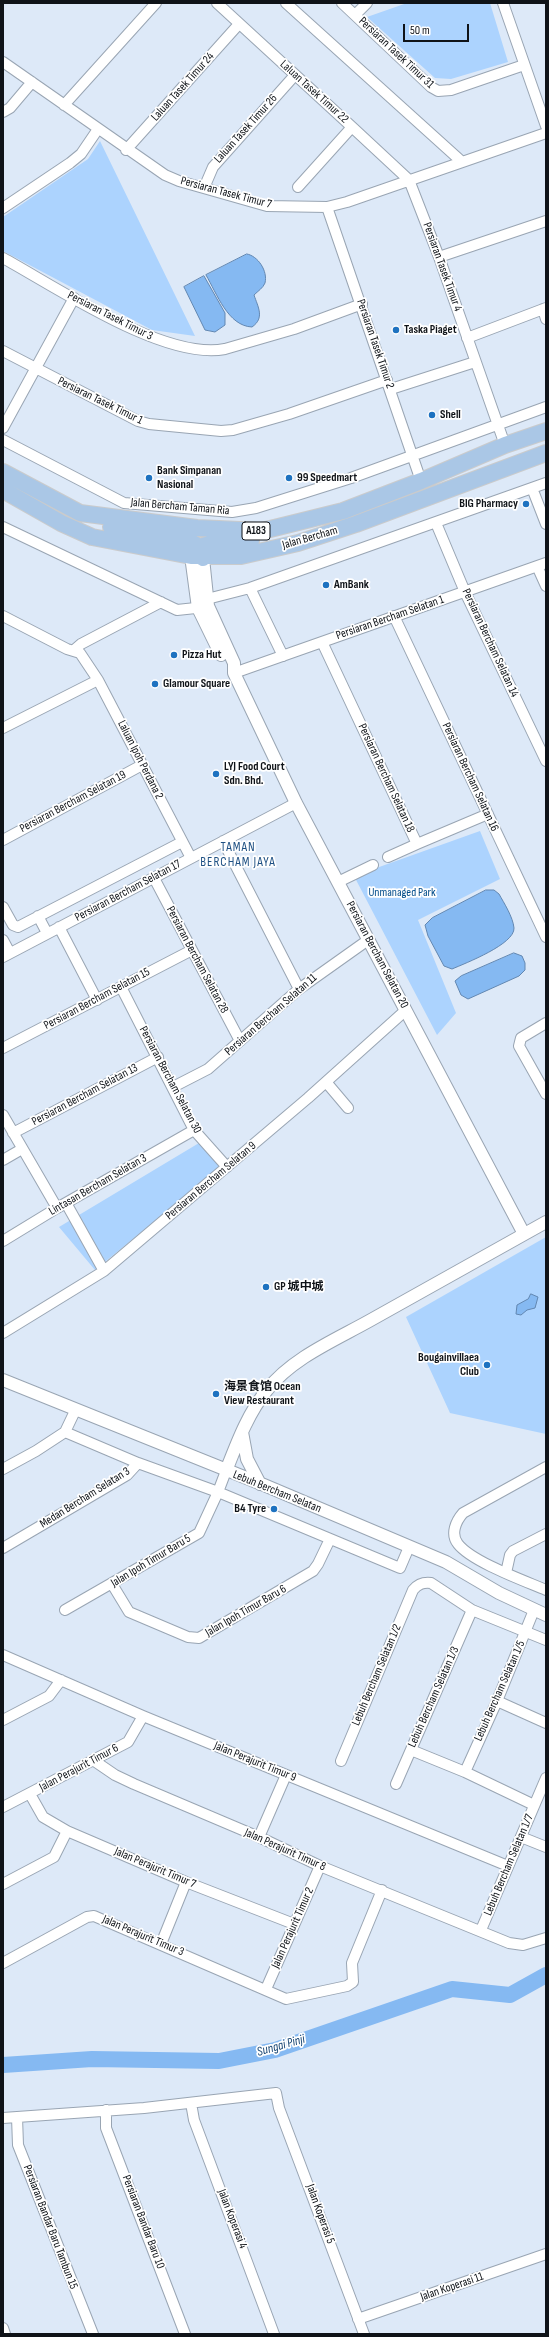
<!DOCTYPE html>
<meta charset="utf-8">
<style>
body{margin:0}
#map{position:relative;width:549px;height:2337px;overflow:hidden;background:#dde9f8;font-family:"Sofia Sans Condensed",sans-serif}
canvas{display:block}
.frame{position:absolute;inset:0;border:4px solid #0f1318;pointer-events:none}
.scale{position:absolute;left:403px;top:24px;width:66px;height:18px;box-sizing:border-box;border:2px solid #0f1318;border-top:0;padding-left:5px;font-size:12px;line-height:14px;white-space:nowrap;color:#0f1318;-webkit-text-stroke:3px #fff;paint-order:stroke}
</style>
<div id="map">
<canvas width="549" height="2337"></canvas>
<div class="frame"></div>
<div class="scale">50 m</div>
</div>
<script>
const ctx = document.querySelector('canvas').getContext('2d');
ctx.lineJoin = 'round';
function fill(path, color) {
  ctx.fillStyle = color;
  ctx.fill(path, 'evenodd');
}
function stroke(path, color, width, dash) {
  ctx.strokeStyle = color;
  ctx.lineWidth = width;
  ctx.lineCap = dash ? 'butt' : 'round';
  ctx.setLineDash(dash || []);
  ctx.stroke(path);
}
function write(font, color, halo, rows, align = 'center') {
  ctx.font = font + ' "Sofia Sans Condensed","Noto Sans SC",sans-serif';
  ctx.lineWidth = 3.5;
  ctx.setLineDash([]);
  ctx.textBaseline = 'middle';
  ctx.strokeStyle = halo;
  ctx.fillStyle = color;
  for (const [text, x, y, turn = 0] of rows) {
    ctx.save();
    ctx.translate(x, y);
    ctx.rotate((+turn || 0) * Math.PI / 180);
    ctx.textAlign = isNaN(turn) ? turn : align;
    if (halo) ctx.strokeText(text, 0, 0);
    ctx.fillText(text, 0, 0);
    ctx.restore();
  }
}
fill(new Path2D(`
 M407 3H490L508 62 451 79 435 78 367 17Z
 M100 141 195 336 152 330 3 251V217L88 159Z
 M480 831 500 879 418 920 456 1013 437 1035 354 876Z
 M199 1143 223 1165 95 1270 59 1227Z
 M546 1237V1434L450 1413 406 1317Z`), '#acd3fe');
const water = new Path2D(`
 M247 254C258 256 268 271 265 283 263 288 258 291 254 295 258 307 265 318 252 327 228 326 217 294 206 275Z
 M204 276 225 313V325L215 332 205 330 184 287Z
 M486 890H494L499 894C504 903 513 917 514 928 515 944 466 963 452 969L444 966 428 936 425 925 432 918Z
 M514 953 522 956 525 963V970L519 976 468 999 461 995 455 981 461 976Z
 M531 1294 538 1297 535 1308 527 1310 521 1315 516 1314 517 1305 528 1299Z`);
fill(water, '#85b9f2');
stroke(water, '#6287b1', 1);
stroke(new Path2D(`
 M3 2065 92 2059 219 2061 275 2050 452 1989 510 1995 546 1975`), '#85b9f2', 16);
const minor = new Path2D(`
 M217 3 352 127 298 187
 M286 3 461 161
 M342 3 431 87 438 91 451 90 524 65
 M503 3 546 126
 M355 15 367 3
 M3 62 165 175 179 181 267 206 327 207 347 202 546 133
 M64 105 156 3
 M3 112 10 108 32 82
 M352 127 409 180 439 257 505 445
 M126 150 239 24
 M204 188 213 167 295 75
 M327 207 421 481
 M3 208 70 163 81 154 98 129
 M439 257 546 221
 M3 258C56 287 165 361 225 349L294 329 362 304
 M543 309 546 319
 M467 338 546 308
 M3 351 138 421 149 424 221 431 233 430 289 414 387 380
 M391 389 475 362
 M3 428 74 298
 M3 440 124 503 232 512 256 508 351 478 546 407
 M532 488 546 524
 M436 523 465 592 546 761
 M3 527 177 610 205 607
 M537 566 546 586
 M250 588 283 656
 M207 599 250 588 546 483
 M3 616 67 649 80 653 98 680 191 858
 M394 616 546 937
 M322 642 417 844 488 814
 M74 650 81 644 161 602
 M234 673 546 563
 M3 728 98 680
 M3 840 142 765
 M223 841 299 989
 M388 857 417 844
 M154 878 240 1041
 M338 882 373 865
 M3 907 13 925 18 927 182 842
 M38 916 47 933
 M59 927 97 1000
 M3 940 10 953
 M3 957 296 803
 M121 987 194 1130 227 1167
 M546 1023 521 1038 519 1046 546 1094
 M3 1048 192 950
 M326 1082 348 1108
 M173 1087 208 1069 299 989 368 940
 M3 1115 57 1208
 M13 1133 158 1057
 M3 1160 22 1149
 M66 1203 104 1271
 M3 1241 57 1208 194 1130
 M3 1333 104 1271 308 1098 406 1010
 M138 1463 218 1492 400 1568 409 1547
 M546 1467 463 1513C456 1521 450 1534 458 1544 472 1562 525 1581 546 1590
 M3 1469 36 1451 65 1432 75 1411
 M3 1548 127 1475 138 1463 65 1432
 M506 1573 510 1555 513 1551 546 1534
 M112 1584 129 1612 188 1637 199 1638 313 1571 318 1564 330 1539
 M65 1610 199 1533 218 1492 226 1471
 M3 1655 143 1716 508 1866
 M497 1701 546 1723
 M3 1720 49 1696 61 1680
 M411 1750 465 1772 534 1805
 M93 1760 115 1775 134 1784 259 1837 320 1866 509 1943 523 1945 546 1938
 M341 1761 413 1590C418 1584 423 1582 431 1583L472 1610 546 1640
 M465 1772 497 1701 534 1610
 M396 1784 472 1610
 M30 1794 43 1817 67 1831 186 1882 294 1924
 M3 1807 128 1742 143 1716
 M259 1837 286 1775
 M521 1837 546 1847
 M3 1884 54 1857 67 1831
 M481 1930 546 1778
 M161 1944 186 1882
 M3 1963 87 1917 94 1916 286 1999 347 1986 353 1982 352 1963 382 1890
 M266 1989 320 1866
 M191 2103 194 2120 274 2334
 M106 2110V2128L185 2334
 M17 2117 18 2145 93 2334
 M3 2118 144 2108 276 2093 279 2108 364 2334
 M358 2319 546 2254
 M3 2328 5 2334`);
const tertiary = new Path2D(`
 M191 556 198 608 221 655
 M203 558 208 606 234 663V673L296 803 524 1234
 M3 1380 264 1485 446 1562 499 1593 546 1615
 M242 1432 247 1459 260 1484
 M226 1471C237 1443 248 1413 267 1390 292 1358 335 1340 369 1321 428 1288 487 1255 546 1222`);
const primary = new Path2D(`
 M3 472 80 513 197 528 262 531 343 511 421 481 505 445 546 431
 M3 490 61 523 92 537 191 556H241L298 543 356 524 546 453
 M111 527 187 540 196 545 203 558
 M192 555C205 538 232 542 251 541`);
stroke(minor, '#99a5b3', 12);
stroke(tertiary, '#99a5b3', 14);
stroke(primary, '#cacbcc', 18);
stroke(minor, '#fff', 10);
stroke(tertiary, '#fff', 12);
stroke(primary, '#aac7e6', 16);
for (const [x, y, r, color] of [
 [396,330,4,"#1e72c0"],
 [432,415,4,"#1e72c0"],
 [149,478,4,"#1e72c0"],
 [289,478,4,"#1e72c0"],
 [526,504,4,"#1e72c0"],
 [326,585,4,"#1e72c0"],
 [174,655,4,"#1e72c0"],
 [155,684,4,"#1e72c0"],
 [216,774,4,"#1e72c0"],
 [266,1287,4,"#1e72c0"],
 [487,1365,4,"#1e72c0"],
 [216,1394,4,"#1e72c0"],
 [274,1509,4,"#1e72c0"]
]) {
  const dot = new Path2D();
  dot.arc(x, y, r, 0, 2 * Math.PI);
  ctx.fillStyle = color;
  ctx.fill(dot);
  stroke(dot, '#fff', 1.5);
}
for (const [x, y, w] of [
 [256,531,28]
]) {
  const box = new Path2D();
  box.roundRect(x - w / 2, y - 9, w, 18, 3);
  ctx.fillStyle = '#fff';
  ctx.fill(box);
  stroke(box, '#0f1318', 1);
}
write('bold 11px', '#0f1318', null, [
 ["A183",256,531]
]);
write('12px', '#0f1318', '#fff', [
 ["Persiaran Tasek Timur 31",396,53,43],
 ["Laluan Tasek Timur 24",183,87,-48],
 ["Laluan Tasek Timur 22",314,92,42],
 ["Laluan Tasek Timur 26",246,129,-48],
 ["Persiaran Tasek Timur 7",226,193,15],
 ["Persiaran Tasek Timur 4",442,267,70],
 ["Persiaran Tasek Timur 3",110,316,27],
 ["Persiaran Tasek Timur 2",375,344,71],
 ["Persiaran Tasek Timur 1",100,401,26],
 ["Jalan Bercham Taman Ria",180,507,5],
 ["Jalan Bercham",310,538,-16],
 ["Persiaran Bercham Selatan 1",390,618,-19],
 ["Persiaran Bercham Selatan 14",490,643,65],
 ["Laluan Ipoh Perdana 2",140,760,63],
 ["Persiaran Bercham Selatan 16",470,777,65],
 ["Persiaran Bercham Selatan 18",386,778,65],
 ["Persiaran Bercham Selatan 19",73,802,-28],
 ["Persiaran Bercham Selatan 17",128,891,-28],
 ["Persiaran Bercham Selatan 20",377,955,62],
 ["Persiaran Bercham Selatan 28",197,960,62],
 ["Persiaran Bercham Selatan 15",97,999,-28],
 ["Persiaran Bercham Selatan 11",271,1015,-41],
 ["Persiaran Bercham Selatan 30",170,1080,62],
 ["Persiaran Bercham Selatan 13",85,1095,-28],
 ["Persiaran Bercham Selatan 9",211,1181,-40],
 ["Lintasan Bercham Selatan 3",98,1185,-30],
 ["Lebuh Bercham Selatan",277,1492,22],
 ["Medan Bercham Selatan 3",85,1498,-32],
 ["Jalan Ipoh Timur Baru 5",151,1561,-31],
 ["Jalan Ipoh Timur Baru 6",246,1611,-30],
 ["Lebuh Bercham Selatan 1/2",377,1675,-67],
 ["Lebuh Bercham Selatan 1/5",500,1691,-66],
 ["Lebuh Bercham Selatan 1/3",434,1697,-66],
 ["Jalan Perajurit Timur 9",255,1762,22],
 ["Jalan Perajurit Timur 6",79,1768,-28],
 ["Jalan Perajurit Timur 8",285,1850,24],
 ["Lebuh Bercham Selatan 1/7",509,1865,-67],
 ["Jalan Perajurit Timur 7",155,1868,23],
 ["Jalan Perajurit Timur 2",293,1928,-66],
 ["Jalan Perajurit Timur 3",143,1936,23],
 ["Jalan Koperasi 5",320,2214,70],
 ["Jalan Koperasi 4",232,2219,69],
 ["Persiaran Bandar Baru 10",143,2222,69],
 ["Persiaran Bandar Baru Tambun 15",50,2227,69],
 ["Jalan Koperasi 11",452,2287,-19]
]);
write('bold 12px', '#0f1318', '#fff', [
 ["Taska Piaget",404,330],
 ["Shell",440,415],
 ["Bank Simpanan",157,471],
 ["Nasional",157,485],
 ["99 Speedmart",297,478],
 ["BIG Pharmacy",518,504,"right"],
 ["AmBank",334,585],
 ["Pizza Hut",182,655],
 ["Glamour Square",163,684],
 ["LYJ Food Court",224,767],
 ["Sdn. Bhd.",224,781],
 ["GP 城中城",274,1287],
 ["Bougainvillaea",479,1358,"right"],
 ["Club",479,1372,"right"],
 ["海景食馆 Ocean",224,1387],
 ["View Restaurant",224,1401],
 ["B4 Tyre",266,1509,"right"]
], 'left');
write('12px', '#004b89', '#fff', [
 ["Unmanaged Park",402,893]
]);
ctx.letterSpacing = '1px';
write('13px', '#1e5083', '#fff', [
 ["TAMAN",238,848],
 ["BERCHAM JAYA",238,863]
]);
ctx.letterSpacing = '0px';
write('italic 13px', '#154371', '#fff', [
 ["Sungai Pinji",281,2046,-16]
]);
</script>
